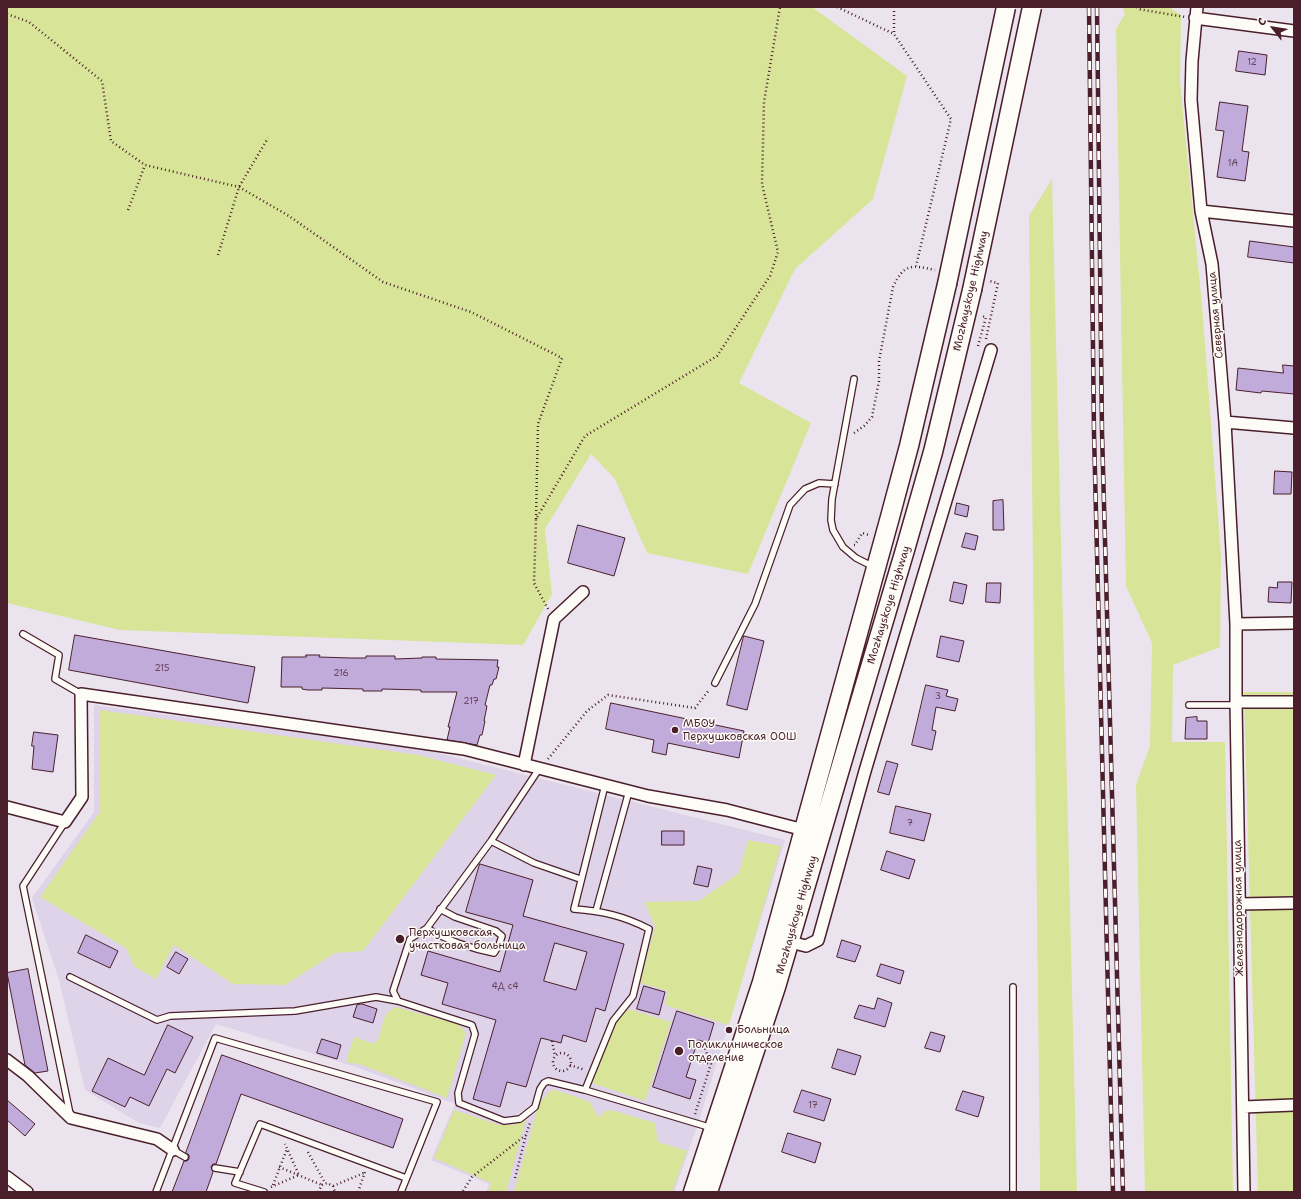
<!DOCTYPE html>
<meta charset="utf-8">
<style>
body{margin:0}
#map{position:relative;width:1301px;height:1199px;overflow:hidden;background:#ebe4ef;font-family:"Shantell Sans",sans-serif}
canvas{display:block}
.frame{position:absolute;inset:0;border:8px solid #4a1f2b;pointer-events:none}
.north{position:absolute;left:1253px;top:8px;width:40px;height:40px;-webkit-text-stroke:3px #fdfcf7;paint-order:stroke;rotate:300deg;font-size:11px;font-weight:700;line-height:16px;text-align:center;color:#4a1f2b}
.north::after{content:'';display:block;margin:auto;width:14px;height:18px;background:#4a1f2b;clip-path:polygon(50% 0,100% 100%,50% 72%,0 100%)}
</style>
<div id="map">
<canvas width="1301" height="1199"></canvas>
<div class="frame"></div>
<div class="north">С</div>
</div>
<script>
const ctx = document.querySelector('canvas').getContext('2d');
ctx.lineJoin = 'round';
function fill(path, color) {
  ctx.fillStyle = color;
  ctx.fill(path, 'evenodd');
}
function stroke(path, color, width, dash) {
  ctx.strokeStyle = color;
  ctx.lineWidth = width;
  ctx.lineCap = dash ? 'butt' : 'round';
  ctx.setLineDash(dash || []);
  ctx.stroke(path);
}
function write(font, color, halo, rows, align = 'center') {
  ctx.font = font + ' "Shantell Sans",sans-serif';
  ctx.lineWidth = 3;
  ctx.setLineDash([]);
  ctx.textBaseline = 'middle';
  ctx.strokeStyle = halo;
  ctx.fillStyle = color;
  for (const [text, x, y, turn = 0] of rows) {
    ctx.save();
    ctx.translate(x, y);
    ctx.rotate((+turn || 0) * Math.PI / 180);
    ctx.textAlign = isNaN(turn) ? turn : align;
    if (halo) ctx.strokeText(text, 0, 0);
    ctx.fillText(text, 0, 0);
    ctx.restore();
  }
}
fill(new Path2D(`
 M94 705 422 749 785 840 698 1124 674 1192H486L489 1184 431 1160 455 1104 356 1067 216 1024 160 1128 139 1123 85 1090 59 980 32 898 94 812Z`), '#ded3e9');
fill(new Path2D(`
 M7 7H812L907 76 873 199 795 269 739 383 811 423 748 574 647 553 615 479 591 454 545 529 552 594 523 645 120 630 7 603Z
 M1123 7H1169L1181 15 1180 82 1202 305 1221 556 1220 647 1173 665 1172 742H1225L1233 1192H1145L1136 785 1150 746 1152 643 1126 586 1116 29 1125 14Z
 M1052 179 1077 1192H1040V1172L1029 216Z
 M1244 692H1294V1192H1258Z
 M100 710 418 755 496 775 363 951 335 953 285 985 233 984 174 945 156 979 135 967 126 948 40 897 99 813Z
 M748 840 781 846 729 1025 665 1005 668 991 640 983 655 927 645 902 699 901 739 873Z
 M396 1007 457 1024 462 1028 466 1033 447 1098 362 1065 346 1062 354 1037 371 1043H376C385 1029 379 1014 396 1007Z
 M628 1009 671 1022 645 1101 592 1083 615 1023Z
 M551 1090 559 1091 590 1102 596 1114 600 1118 603 1112 611 1110 655 1123 658 1142 687 1151 672 1192H514L539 1103Z
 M454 1110 499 1125H513L526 1119 506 1192H488L491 1183 434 1158Z`), '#d8e497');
const building = new Path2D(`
 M1239 51 1267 55 1265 75 1236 71Z
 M1220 102 1248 106 1242 151 1249 152 1245 181 1217 177 1224 131 1216 130Z
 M1250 241 1294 247V263L1248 257Z
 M1283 365 1294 366V394L1262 391 1261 393 1236 390 1238 368 1283 373Z
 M1275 471 1292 472 1291 494H1274Z
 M1003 500 1004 530H993V501Z
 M957 503 969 506 967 517 955 514Z
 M578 525 625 538 614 576 568 563Z
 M966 533 978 536 975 550 962 547Z
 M954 582 967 585 963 604 950 601Z
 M1278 582H1292L1291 603 1268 602 1269 587 1277 588Z
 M987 583H1001L1000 603 986 602Z
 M75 635 255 667 248 703 69 670Z
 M744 636 764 641 747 710 727 705Z
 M941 636 964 641 959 662 937 657Z
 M306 655H320L319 657 351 658H366V656H395V659L422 658V657H436V659L498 660 497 667H499L496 679H494L492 685H490L485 705 487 706 484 721H485L482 735H480L477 745 447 740 450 727H448L457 692H421V690L382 689V691H363V689L322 688V690H308L302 689V687H281L282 657H306Z
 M926 685 948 690 946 696 958 699 955 711 936 707 932 730 936 731 932 750 912 745Z
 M611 703 744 731 739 758 668 743 666 755 652 752 654 740 606 729Z
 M1197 717V721H1207V739H1185L1186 718Z
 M34 732 58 735 53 772 32 769 34 746H32Z
 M887 761 898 764 889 795 878 792Z
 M896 806 931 814 924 841 890 833Z
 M662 831H684V845H662Z
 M887 851 915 860 909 879 881 870Z
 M480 864 533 880 523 916 624 944 605 1011 596 1008 586 1042 563 1035 561 1043 541 1038 526 1087 507 1082 500 1107 473 1099 496 1020 442 1004 448 983 421 975 428 951 500 972 513 925 466 912ZM555 943 587 952 576 990 544 981Z
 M698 866 712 869 708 887 694 884Z
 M86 935 118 951 110 968 78 953Z
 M842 940 861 946 855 962 837 957Z
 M176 952 188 959 179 974 167 967Z
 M881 964 904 971 900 984 877 976Z
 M28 969 48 1071 35 1073 25 1065 7 973Z
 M644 986 665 992 659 1015 637 1009Z
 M878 998 892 1003 885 1027 854 1018 859 1005 874 1009Z
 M362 1004 377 1009 373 1023 353 1017 357 1005Z
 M677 1011 714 1023 708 1043 698 1040 686 1077 696 1080 690 1099 653 1087Z
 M168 1025 193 1037 175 1073 167 1069 149 1106 130 1097 125 1107 92 1091 108 1058 144 1075Z
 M931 1032 945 1036 940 1052 925 1048Z
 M322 1039 341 1045 337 1059 317 1053Z
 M838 1049 861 1056 855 1075 832 1068Z
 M222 1055 403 1119 393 1148 241 1094 216 1164H213L211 1167 213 1172 206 1192H172L184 1161H187L189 1159V1155L186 1153Z
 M802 1090 831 1099 824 1121 794 1112Z
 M963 1091 984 1097 978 1117 956 1110Z
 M7 1100 35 1124 25 1136 7 1120Z
 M788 1133 821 1143 815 1163 782 1152Z`);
fill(building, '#c0abdb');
stroke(building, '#4a1f2b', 1);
const lane = new Path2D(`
 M854 379 832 499 831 520 833 530 843 547 856 558 874 567
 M23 634 59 655 55 679 81 694
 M715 683 755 604 790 505 805 489 819 483 835 484
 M1189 705H1236
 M65 822 23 886 70 1114
 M491 841 534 863 580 879
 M596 911 629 791
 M427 928C445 940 473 949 494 953L499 945 502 936 496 931 455 917 440 909
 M70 977 157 1020 170 1016 295 1011 376 997 398 1001 472 1025 475 1034 458 1093 459 1103 504 1121 520 1119 535 1107 540 1089 544 1083 548 1081 585 1090 712 1128
 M1013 987V1192
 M398 1001 393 991 410 939 427 928 491 841 539 769
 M585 1090 613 1021 633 996 649 929C624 916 602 911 574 909L605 785
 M173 1150 185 1157
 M215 1168 240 1172
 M156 1192 215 1038 437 1102 401 1192
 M264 1192 235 1183 260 1124 406 1178`);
const street = new Path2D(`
 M1197 7 1192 61 1191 100 1201 211 1212 264 1225 422 1236 624V702L1244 1192
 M1195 18 1294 31
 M1201 211 1294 221
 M1225 422 1294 428
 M1236 624 1294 623
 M1236 702H1294
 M524 765 554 619 583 592
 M7 807 65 822 82 797 81 694 464 749 648 796 727 810 804 830
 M1239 904 1294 903
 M790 942 806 946 818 940 865 771 991 350
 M7 1060 28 1076 71 1118 157 1139 173 1150
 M1243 1107 1294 1105
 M7 1177 27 1192`);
const primary = new Path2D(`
 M693 1192 762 982 890 517 909 446 947 284
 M708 1192 776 987 866 681 905 550 933 452 972 290`);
stroke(lane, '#4a1f2b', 8);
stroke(street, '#4a1f2b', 14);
stroke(primary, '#4a1f2b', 21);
stroke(new Path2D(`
 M837 7 894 34
 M894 7V34L951 119 916 266
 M1137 7 1138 9 1185 17
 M7 14 29 22 102 81 111 141 145 165 239 187 289 216 383 282 471 312 562 358 538 424 536 519
 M128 210 145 165
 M218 255 239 187 268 138
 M986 339 998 283 989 281
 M978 346 986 317 981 316
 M854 433 864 426 872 417 879 381V361L893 287C904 263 912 265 935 270
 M854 545H855L862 533 869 535
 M548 609 534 583 536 519 585 436 717 356 770 276 778 252 762 184 764 102 780 7
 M548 759 587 711 608 695 695 708 709 690
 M552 1041 555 1056
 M553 1062a9 9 0 1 1 18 0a9 9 0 1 1-18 0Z
 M692 1058 710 1064
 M570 1065 585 1070
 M695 1114 711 1064 702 1041
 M308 1152 325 1183
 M279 1167 322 1185
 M515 1178 526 1135
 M273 1185 287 1149
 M333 1186 364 1173
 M271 1187 299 1175 285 1144
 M463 1191 472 1177 526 1135 530 1123
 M318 1192 322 1185 327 1183 333 1186 335 1192
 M358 1192 365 1172`), '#4a1f2b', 2.5, [1, 3]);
stroke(lane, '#fdfcf7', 5.5);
stroke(street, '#fdfcf7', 11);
stroke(primary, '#fdfcf7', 18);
const rail = new Path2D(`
 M1089 7 1094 433 1113 1192
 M1097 7 1102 432 1123 1192`);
stroke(rail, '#4a1f2b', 4.5);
stroke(rail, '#fdfcf7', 3, [9]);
const primaryBridge = new Path2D(`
 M947 284 1006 7
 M972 290 1032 7`);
stroke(primaryBridge, '#4a1f2b', 21, []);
stroke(primaryBridge, '#fdfcf7', 18);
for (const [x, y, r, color] of [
 [675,730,4,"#4a1f2b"],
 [400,939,5,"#4a1f2b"],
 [729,1030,4,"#4a1f2b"],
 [679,1051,5,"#4a1f2b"]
]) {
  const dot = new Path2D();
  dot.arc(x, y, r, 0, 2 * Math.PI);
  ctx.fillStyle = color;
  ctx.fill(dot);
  stroke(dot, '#fdfcf7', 1.5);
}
write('9px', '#684257', null, [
 ["12",1252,63],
 ["1А",1233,164],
 ["215",162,669],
 ["216",341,674],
 ["3",938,697],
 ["217",471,702],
 ["7",910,824],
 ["4Д с4",505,987],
 ["17",813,1106]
]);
write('11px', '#4a1f2b', '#fdfcf7', [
 ["Mozhayskoye Highway",971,291,-77],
 ["Северная улица",1216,315,-95],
 ["Mozhayskoye Highway",889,605,-73],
 ["Железнодорожная улица",1239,908,-91],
 ["Mozhayskoye Highway",797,915,-74]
]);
write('11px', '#4a1f2b', '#fdfcf7', [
 ["МБОУ",683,724],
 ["Перхушковская ООШ",683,737],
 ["Перхушковская",409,933],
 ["участковая больница",409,946],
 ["Больница",737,1030],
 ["Поликлиническое",688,1045],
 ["отделение",688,1058]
], 'left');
</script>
